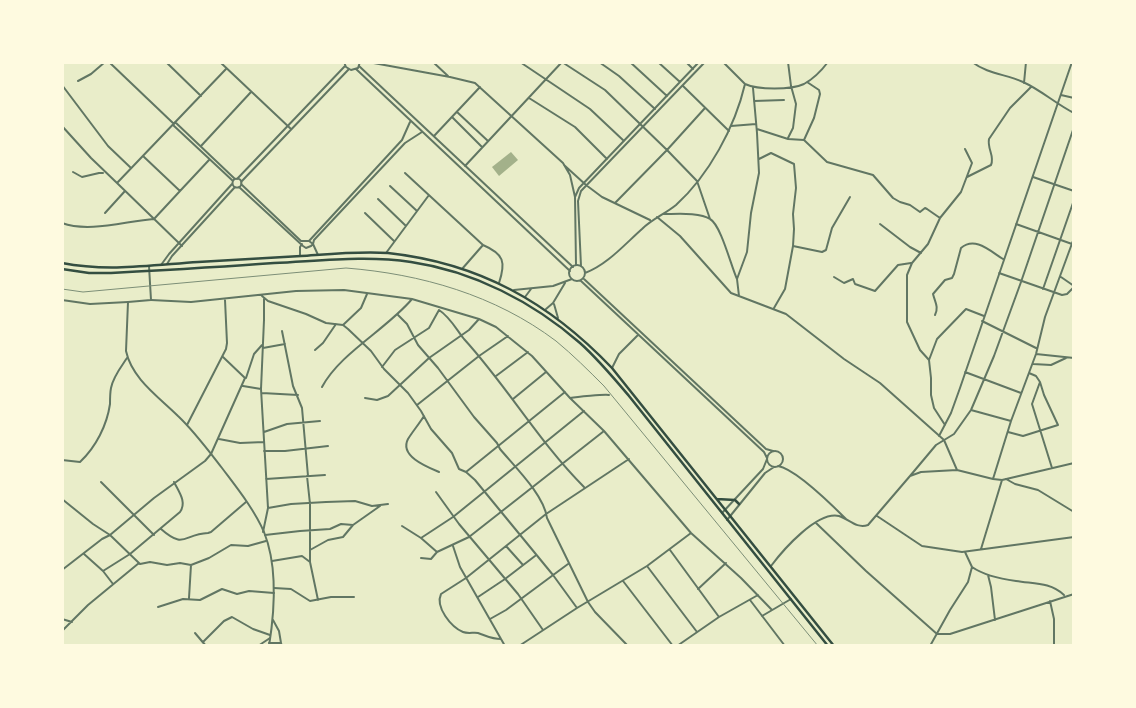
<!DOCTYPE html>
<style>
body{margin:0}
#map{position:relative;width:1136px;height:708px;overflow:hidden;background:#e9edc9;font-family:Overpass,sans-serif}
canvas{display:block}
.frame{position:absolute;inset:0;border:64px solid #fefae0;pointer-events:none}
</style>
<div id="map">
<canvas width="1136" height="708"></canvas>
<div class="frame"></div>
</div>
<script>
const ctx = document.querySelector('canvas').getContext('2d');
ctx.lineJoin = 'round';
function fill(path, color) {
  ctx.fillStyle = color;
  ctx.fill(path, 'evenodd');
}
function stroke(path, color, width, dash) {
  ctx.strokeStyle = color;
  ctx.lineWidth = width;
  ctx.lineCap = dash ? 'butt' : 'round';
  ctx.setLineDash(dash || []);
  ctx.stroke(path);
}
fill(new Path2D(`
 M511 152 518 160 499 176 492 167Z`), '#a3b18a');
stroke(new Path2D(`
 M109 62 174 124
 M166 62 201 96
 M220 62 291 129
 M344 62 346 67 351 70 358 68 360 62
 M368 62 450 77 475 83 563 163 570 175 575 197
 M433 62 448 76
 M520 62 590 109 624 141
 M562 62 605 90 667 150 697 181 710 219
 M599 62 619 76 655 109
 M630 62 667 96
 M658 62 680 82
 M686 62 693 69
 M788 62 791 86 796 104 793 128 788 138
 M972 62C988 74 1005 74 1023 82 1041 90 1056 104 1074 113
 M359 66 573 267
 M356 69 570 271
 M78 81 91 74 105 62
 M1024 83 1026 62
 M745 84C758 90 791 90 804 84 813 79 822 70 828 62
 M62 85 108 146 131 168
 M683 86 729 131
 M1061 95 1074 98
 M529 98 575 127 607 159
 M754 101 784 100
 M457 112 488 141
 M452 117 482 147
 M175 122 235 179
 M173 125 233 181
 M62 126 91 158 117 183
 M731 126 756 124
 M757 129 788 139 804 140 827 162 873 175 893 198 900 202 910 205 920 212 925 208 927 209 940 218
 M434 136 480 87
 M804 140 814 118 820 94 819 90 807 82
 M201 146 251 92
 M143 156 180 191 209 160
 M759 159 771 153 794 164 796 188 793 214 794 229 793 246 785 289 774 308
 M564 165 586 185 602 197 650 220
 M465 166 562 62
 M73 172 82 177 99 173H103
 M405 173 483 245C504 254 506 262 499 283
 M967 177 991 165C995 156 987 149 989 139L1010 108 1031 87
 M1033 177 1074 191
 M232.5 183a4.5 4.5 0 1 1 9 0a4.5 4.5 0 1 1-9 0Z
 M237 179 345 66
 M241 182 349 69
 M241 184 301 241H309L402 140 410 122
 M390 186 417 211
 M239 187 303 246 306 248 311 246 313 244 309 241
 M378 199 406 226
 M615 203 667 150 705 108
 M105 213 125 191
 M365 213 394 241
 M664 214C676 214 700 212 710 219 721 225 731 266 737 279
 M657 217 680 236 731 293 786 314 844 359 880 383 944 440 957 470
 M62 223C89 233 126 221 154 219L180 191
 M880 224 910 247 921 253
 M1016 224 1072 244
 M182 246 117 183 226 69
 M793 246 822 252 826 250 832 228 850 197
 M386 253 429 195
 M318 255 313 244 314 240 405 143 422 132
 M300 256V247L302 244
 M167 264 172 256 235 187
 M569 273a8 8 0 1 1 16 0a8 8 0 1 1-16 0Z
 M161 265 169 254 232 184
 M576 265 575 197 579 188 699 62
 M581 266 578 201 581 191 705 62
 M462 269 483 245
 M585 273C607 265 625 244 642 229 652 219 665 214 676 205 709 175 735 127 745 84L723 62
 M999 273 1062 295 1067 294 1074 287
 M834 277 844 283 853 279 855 284 875 291 898 265 911 263
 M1061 277 1074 286
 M584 279 766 449 773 451
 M581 281 764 452 767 458
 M1043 289 1074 200
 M514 290 553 286 572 279
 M262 296 268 301 306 314 326 323 343 325 348 329 371 351 384 369 408 393 421 411 431 429 452 453 459 469 466 472 475 480 553 575 577 608
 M739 296 737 279 747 252 751 213 759 173 757 133 753 88
 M525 297 531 289
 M62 300 90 304 128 302
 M151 300 191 302 296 291 344 290 412 299 479 319 496 327 532 356 570 398 604 431 691 533 741 578 772 610
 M554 304 558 318
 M546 309 553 303 565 283
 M439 310C450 317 456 329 464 339 507 386 539 442 584 487
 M398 315 407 324 418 345 438 368 474 417 497 443 500 449C515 467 544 495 547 518L588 602 595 612 628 646
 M935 315C939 307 935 302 933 294L945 280 952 278 954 274 961 248C975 236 990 251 1003 259
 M982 321 1036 348
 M343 325 361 308 367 294
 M282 331 293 386 302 408 308 476
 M263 348 285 344
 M315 350 323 343 336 324
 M1036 354 1074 358
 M929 360 920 350 907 322V275L912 263 928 244 940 218 961 192 972 163 965 149
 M1033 364 1051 365 1066 358
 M382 367 395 350 429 328 439 310
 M612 368 619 354 638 335
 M965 372 1021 393
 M1029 373 1036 376 1040 382 1032 404 1052 468
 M496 376 528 352
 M246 378 254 354 262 345
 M243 386 261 389
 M322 387C340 353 387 329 412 299
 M262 393 298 395
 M365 398 377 400 388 396 429 358 469 330 479 319
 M570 398C576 397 605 394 609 395
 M513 399 546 372
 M417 405 479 356 508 336
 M971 410 1011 421
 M424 416C419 424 413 431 408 439 399 456 427 467 439 472
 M187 425 226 349 227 343 225 300
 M945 425 934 408 931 395V378L929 360 937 339 966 309 984 316
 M264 432 287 424 320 421
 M1008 432 1023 436 1058 425 1044 395 1040 382
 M939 436 951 413 960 388 1072 62
 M219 439 240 443 264 442
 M264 451H285L328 446
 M767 459a8 8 0 1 1 16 0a8 8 0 1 1-16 0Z
 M62 460 80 462C96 447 107 425 110 404 110 399 110 393 111 388 113 377 121 367 127 358
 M778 466C796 469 832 505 846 519
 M466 472 565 392
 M307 476 310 504V562L318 600
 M910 476 936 445 954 434 971 410 994 356 1021 282 1074 127
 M266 479 325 475
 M993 479 1011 421 1036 354 1045 317 1074 238
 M1006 479 1015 484 1038 490 1074 512
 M101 482 154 535
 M436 492 459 524 518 594 543 630
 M62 499 93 524 110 535 140 564 150 562 167 565 180 563 191 565 209 558 231 545 248 546 266 541
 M268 508 291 504 326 502 355 501 372 506 388 504
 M722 513 763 469 767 459
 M877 516 922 546 962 552 1074 537
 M727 520 765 473 774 467
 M816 523 866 571 937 634H950L1074 594
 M402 526 421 538 437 552
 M161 529C185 550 183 534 208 533L211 532 246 502
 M263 532 268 508 261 389 264 320V299
 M265 535 300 531 330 529 341 524 353 525
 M421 538 453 517 584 411
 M453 546 460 567 505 646
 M506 546 523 565
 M981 549 1002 480
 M310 550 328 540 343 537 353 525 380 506
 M670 550 719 617
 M84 554 103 571 113 584
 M421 558 431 559 437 552 469 537 604 431
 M272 561 302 556 310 562
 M647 566 697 632
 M771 566C783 550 817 511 839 516 849 519 856 529 868 525L910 476 921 472 957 470 993 479 1002 480 1074 463
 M972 567C985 576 1001 579 1016 581 1034 584 1050 582 1064 595
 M62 570 102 539 110 535 154 498 205 461 211 454 245 378 223 357
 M103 571 130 554 180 512C187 502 179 492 174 482
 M988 575 991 587 995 620
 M623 581 673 646
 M274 588 291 589 310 601 331 597H354
 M698 589 726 563
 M478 597 505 579 535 556
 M189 598 191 565
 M750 600 785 646
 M1050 601 1054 619V646
 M158 607 183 599 200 600 222 589 237 594 249 591 274 593
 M762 616 791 599
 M62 619 72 622
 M490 619 506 610 568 564
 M273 620 279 631 281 643
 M62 631 88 605 139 563
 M195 633 206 646
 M501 639C492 639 487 636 478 633 474 632 468 634 463 632 451 627 435 607 441 594L466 578 546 514 629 459
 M203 642 224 621 232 617 253 629 270 635
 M269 643H281L282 646
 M258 646 270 638
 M519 646 577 608 647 566 691 533
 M677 646 719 617 758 595
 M930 646 950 610 968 582 972 567 965 552`), '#617663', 2);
stroke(new Path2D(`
 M149 266 151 300 128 302 126 351C132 379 159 397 178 416 194 431 208 450 222 468 237 488 254 509 264 532 278 567 275 609 269 646`), '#617663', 2);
stroke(new Path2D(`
 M62 263C108 272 153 265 198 262 233 260 267 258 301 256 330 254 359 251 388 253 479 263 549 302 612 368L834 646
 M62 269 89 273H111C166 270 220 267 274 263 319 261 366 255 411 262 473 271 533 302 580 343 598 359 613 377 629 396L828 646
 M717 499 735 500 739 504`), '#344e41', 2.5);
stroke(new Path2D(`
 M62 289 83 292 346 268C421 274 495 295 556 341 573 355 588 370 604 386L818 646`), '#7c8e77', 1);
</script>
